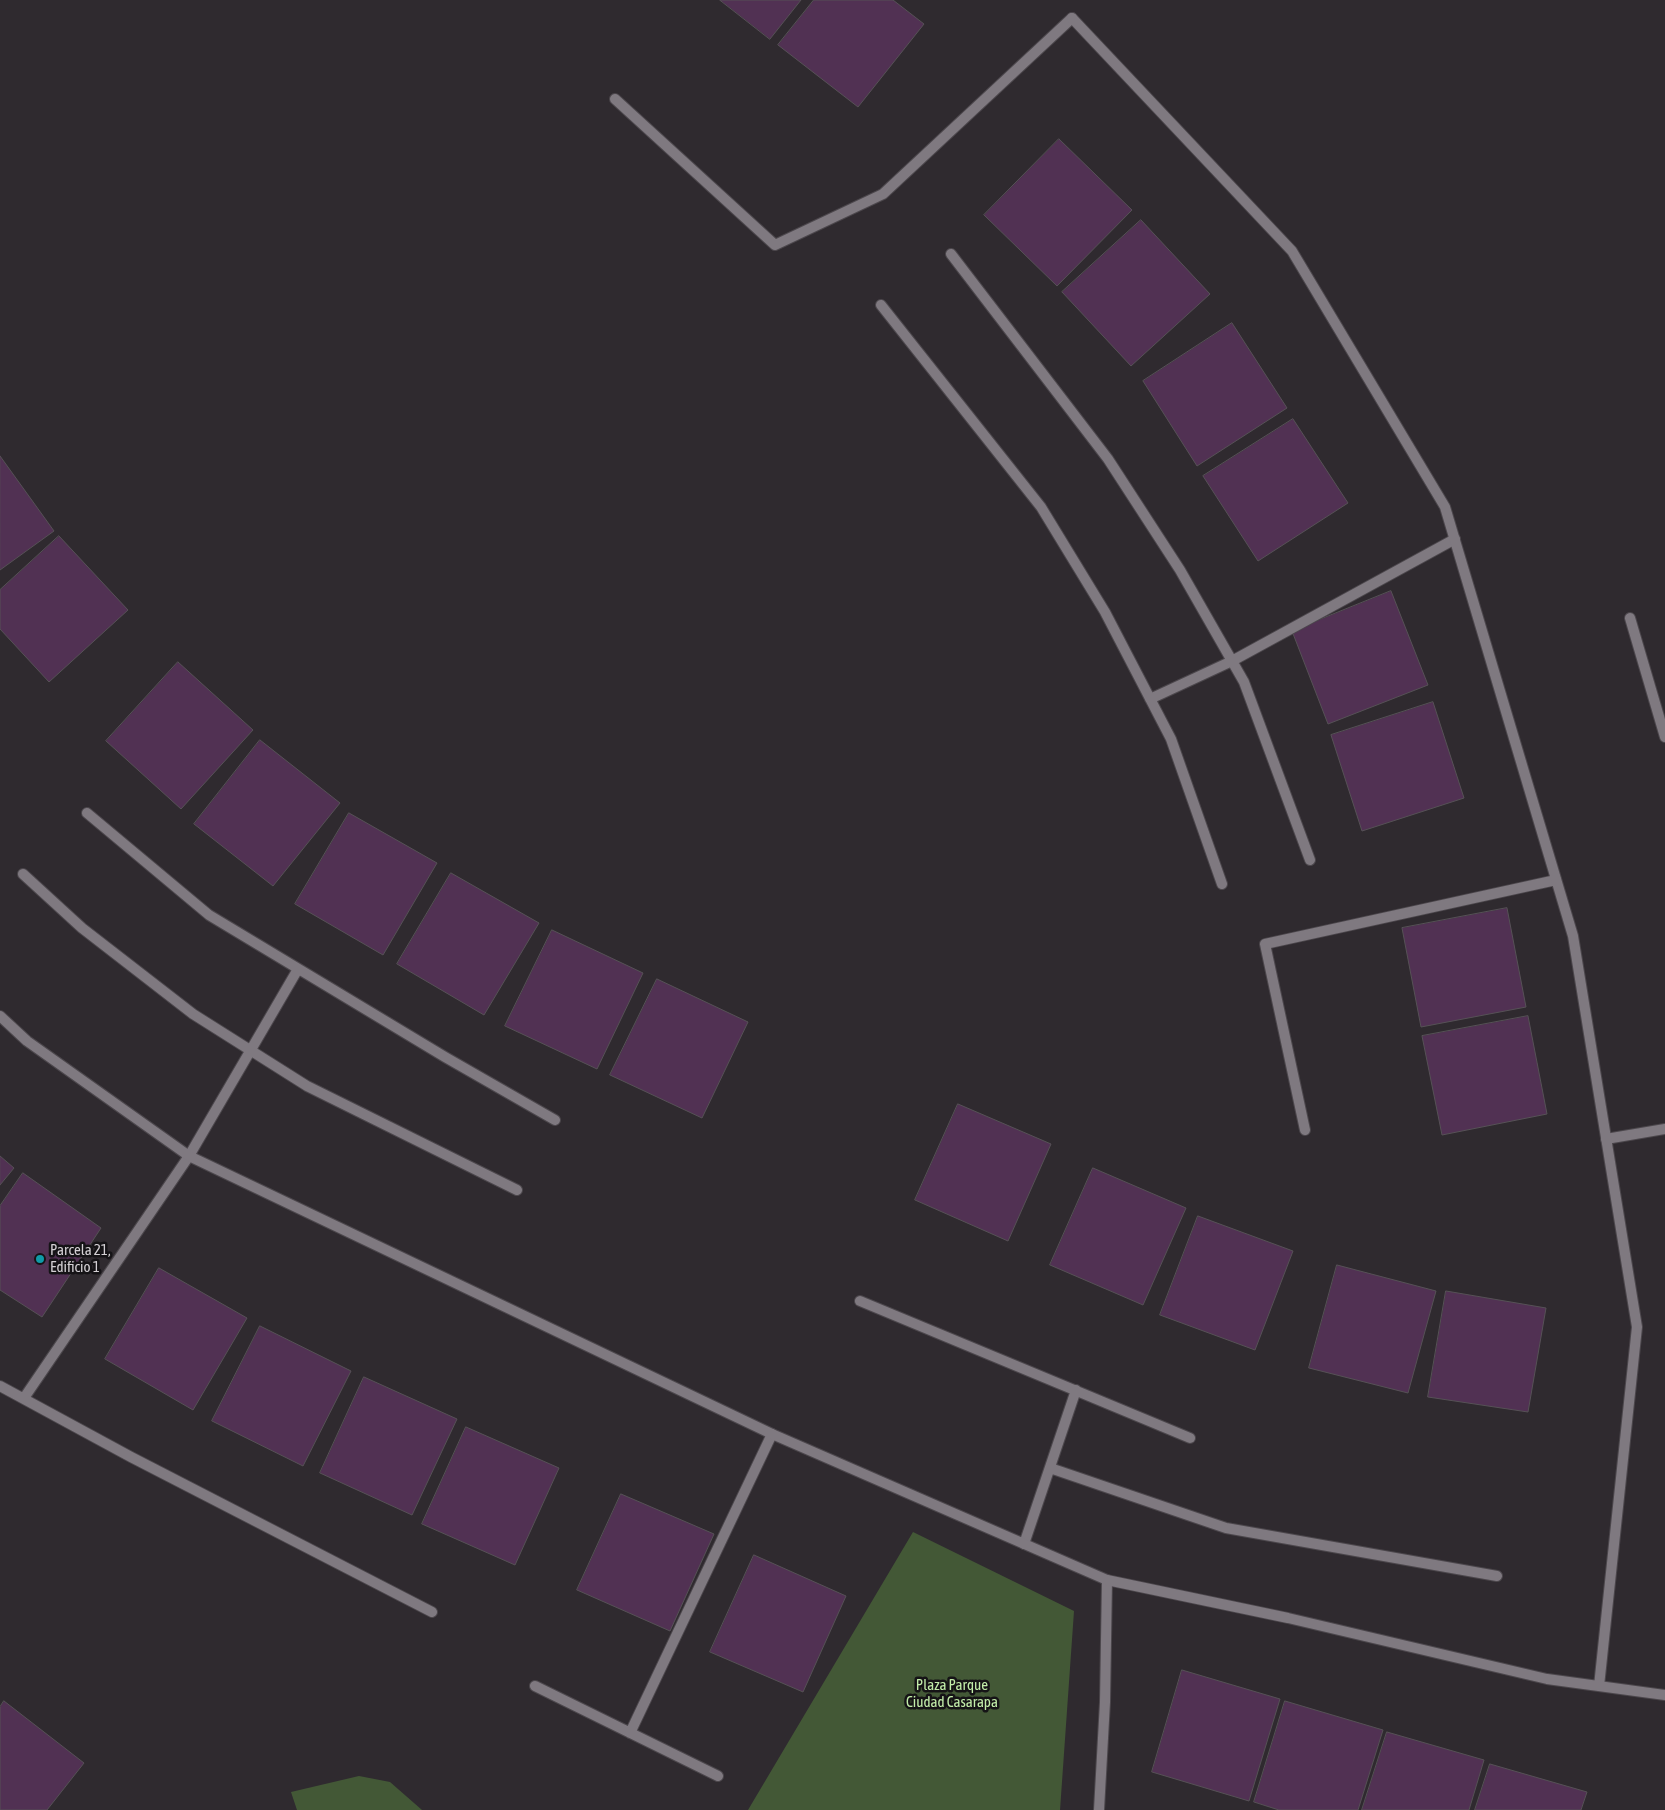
<!DOCTYPE html>
<style>
body{margin:0}
canvas{display:block;background:#2f2a2f}
</style>
<canvas width="1665" height="1810"></canvas>
<script>
const ctx = document.querySelector('canvas').getContext('2d');
ctx.lineJoin = 'round';
function fill(path, color) {
  ctx.fillStyle = color;
  ctx.fill(path, 'evenodd');
}
function stroke(path, color, width, dash) {
  ctx.strokeStyle = color;
  ctx.lineWidth = width;
  ctx.lineCap = dash ? 'butt' : 'round';
  ctx.setLineDash(dash || []);
  ctx.stroke(path);
}
function write(font, color, halo, rows, align = 'center') {
  ctx.font = font + ' "Asap Condensed",sans-serif';
  ctx.lineWidth = 5;
  ctx.setLineDash([]);
  ctx.textBaseline = 'middle';
  ctx.strokeStyle = halo;
  ctx.fillStyle = color;
  for (const [text, x, y, turn = 0] of rows) {
    ctx.save();
    ctx.translate(x, y);
    ctx.rotate((+turn || 0) * Math.PI / 180);
    ctx.textAlign = isNaN(turn) ? turn : align;
    if (halo) ctx.strokeText(text, 0, 0);
    ctx.fillText(text, 0, 0);
    ctx.restore();
  }
}
fill(new Path2D(`
 M913 1532 1074 1611 1060 1810H748Z
 M359 1776 390 1782 422 1810H297L291 1792Z`), '#435836');
const building = new Path2D(`
 M720 0H801L770 39Z
 M814 0H893L924 24 858 107 778 45Z
 M1059 139 1132 210 1057 286 984 215Z
 M1141 220 1210 294 1131 366 1062 292Z
 M1232 323 1287 408 1197 466 1143 381Z
 M1293 419 1348 503 1258 561 1203 476Z
 M0 456 54 531 0 570Z
 M59 536 128 610 49 682 0 629V590Z
 M1391 591 1428 685 1328 724 1292 631Z
 M178 662 253 730 181 809 106 741Z
 M1433 702 1464 798 1362 831 1331 735Z
 M260 740 340 803 273 886 194 824Z
 M349 813 437 863 383 955 295 904Z
 M451 873 539 923 484 1015 397 964Z
 M1507 908 1526 1007 1421 1027 1402 928Z
 M552 930 643 973 597 1069 505 1026Z
 M657 979 748 1022 702 1118 610 1075Z
 M1528 1016 1547 1114 1442 1135 1422 1036Z
 M958 1104 1051 1144 1008 1241 915 1200Z
 M0 1156 14 1168 0 1185Z
 M1093 1168 1186 1208 1143 1305 1050 1265Z
 M23 1173 101 1228 42 1317 0 1290V1206Z
 M1198 1216 1293 1251 1255 1350 1160 1315Z
 M1337 1265 1436 1291 1408 1393 1309 1368Z
 M159 1268 247 1318 193 1410 105 1359Z
 M1446 1291 1546 1308 1528 1412 1428 1397Z
 M260 1326 351 1371 303 1466 212 1421Z
 M364 1377 457 1419 412 1515 320 1473Z
 M466 1427 559 1468 515 1565 422 1524Z
 M621 1494 714 1534 670 1631 577 1590Z
 M754 1555 846 1596 803 1692 710 1652Z
 M1182 1670 1280 1699 1249 1801 1152 1772Z
 M4 1701 84 1763 47 1810H0V1707Z
 M1285 1701 1383 1730 1358 1810H1279L1254 1802Z
 M1387 1732 1484 1760 1469 1810H1362Z
 M1490 1764 1587 1792 1581 1810H1475Z`);
fill(building, '#513153');
stroke(building, '#565156', 1);
const lane = new Path2D(`
 M615 99 775 245 883 194 1072 18
 M951 254 1108 459 1180 570 1244 682 1310 860
 M881 305 1041 507 1105 612 1171 739 1222 884
 M1630 618 1665 737
 M1150 699 1232 661 1455 539
 M87 813 209 915 445 1057 555 1120
 M23 874 82 928 193 1014 307 1086 517 1190
 M1305 1130 1265 944 1556 880
 M1606 1139 1665 1129
 M860 1301 1190 1438
 M0 1386 131 1457 432 1612
 M24 1398 189 1156 298 969
 M1050 1468 1226 1528 1497 1576
 M1024 1544 1076 1390
 M535 1686 718 1776
 M630 1733 772 1434
 M1099 1810 1105 1702 1107 1580`);
const street = new Path2D(`
 M1072 18 1292 251 1445 507 1573 936 1637 1327 1599 1686
 M0 1016 27 1041 189 1156 772 1434 1107 1580 1288 1618 1547 1679 1665 1695`);
stroke(lane, '#4c474c', 12);
stroke(street, '#4c474c', 12);
stroke(lane, '#7f7980', 10);
stroke(street, '#7f7980', 10);
for (const [x, y, r, color] of [
 [40,1259,5,"#0f9aa8"]
]) {
  const dot = new Path2D();
  dot.arc(x, y, r, 0, 2 * Math.PI);
  ctx.fillStyle = color;
  ctx.fill(dot);
  stroke(dot, '#151316', 2);
}
write('15px', '#d4d0d4', '#151316', [
 ["Parcela 21,",50,1250],
 ["Edificio 1",50,1267]
], 'left');
write('15px', '#c2eda9', '#151316', [
 ["Plaza Parque",952,1685],
 ["Ciudad Casarapa",952,1702]
]);
</script>
